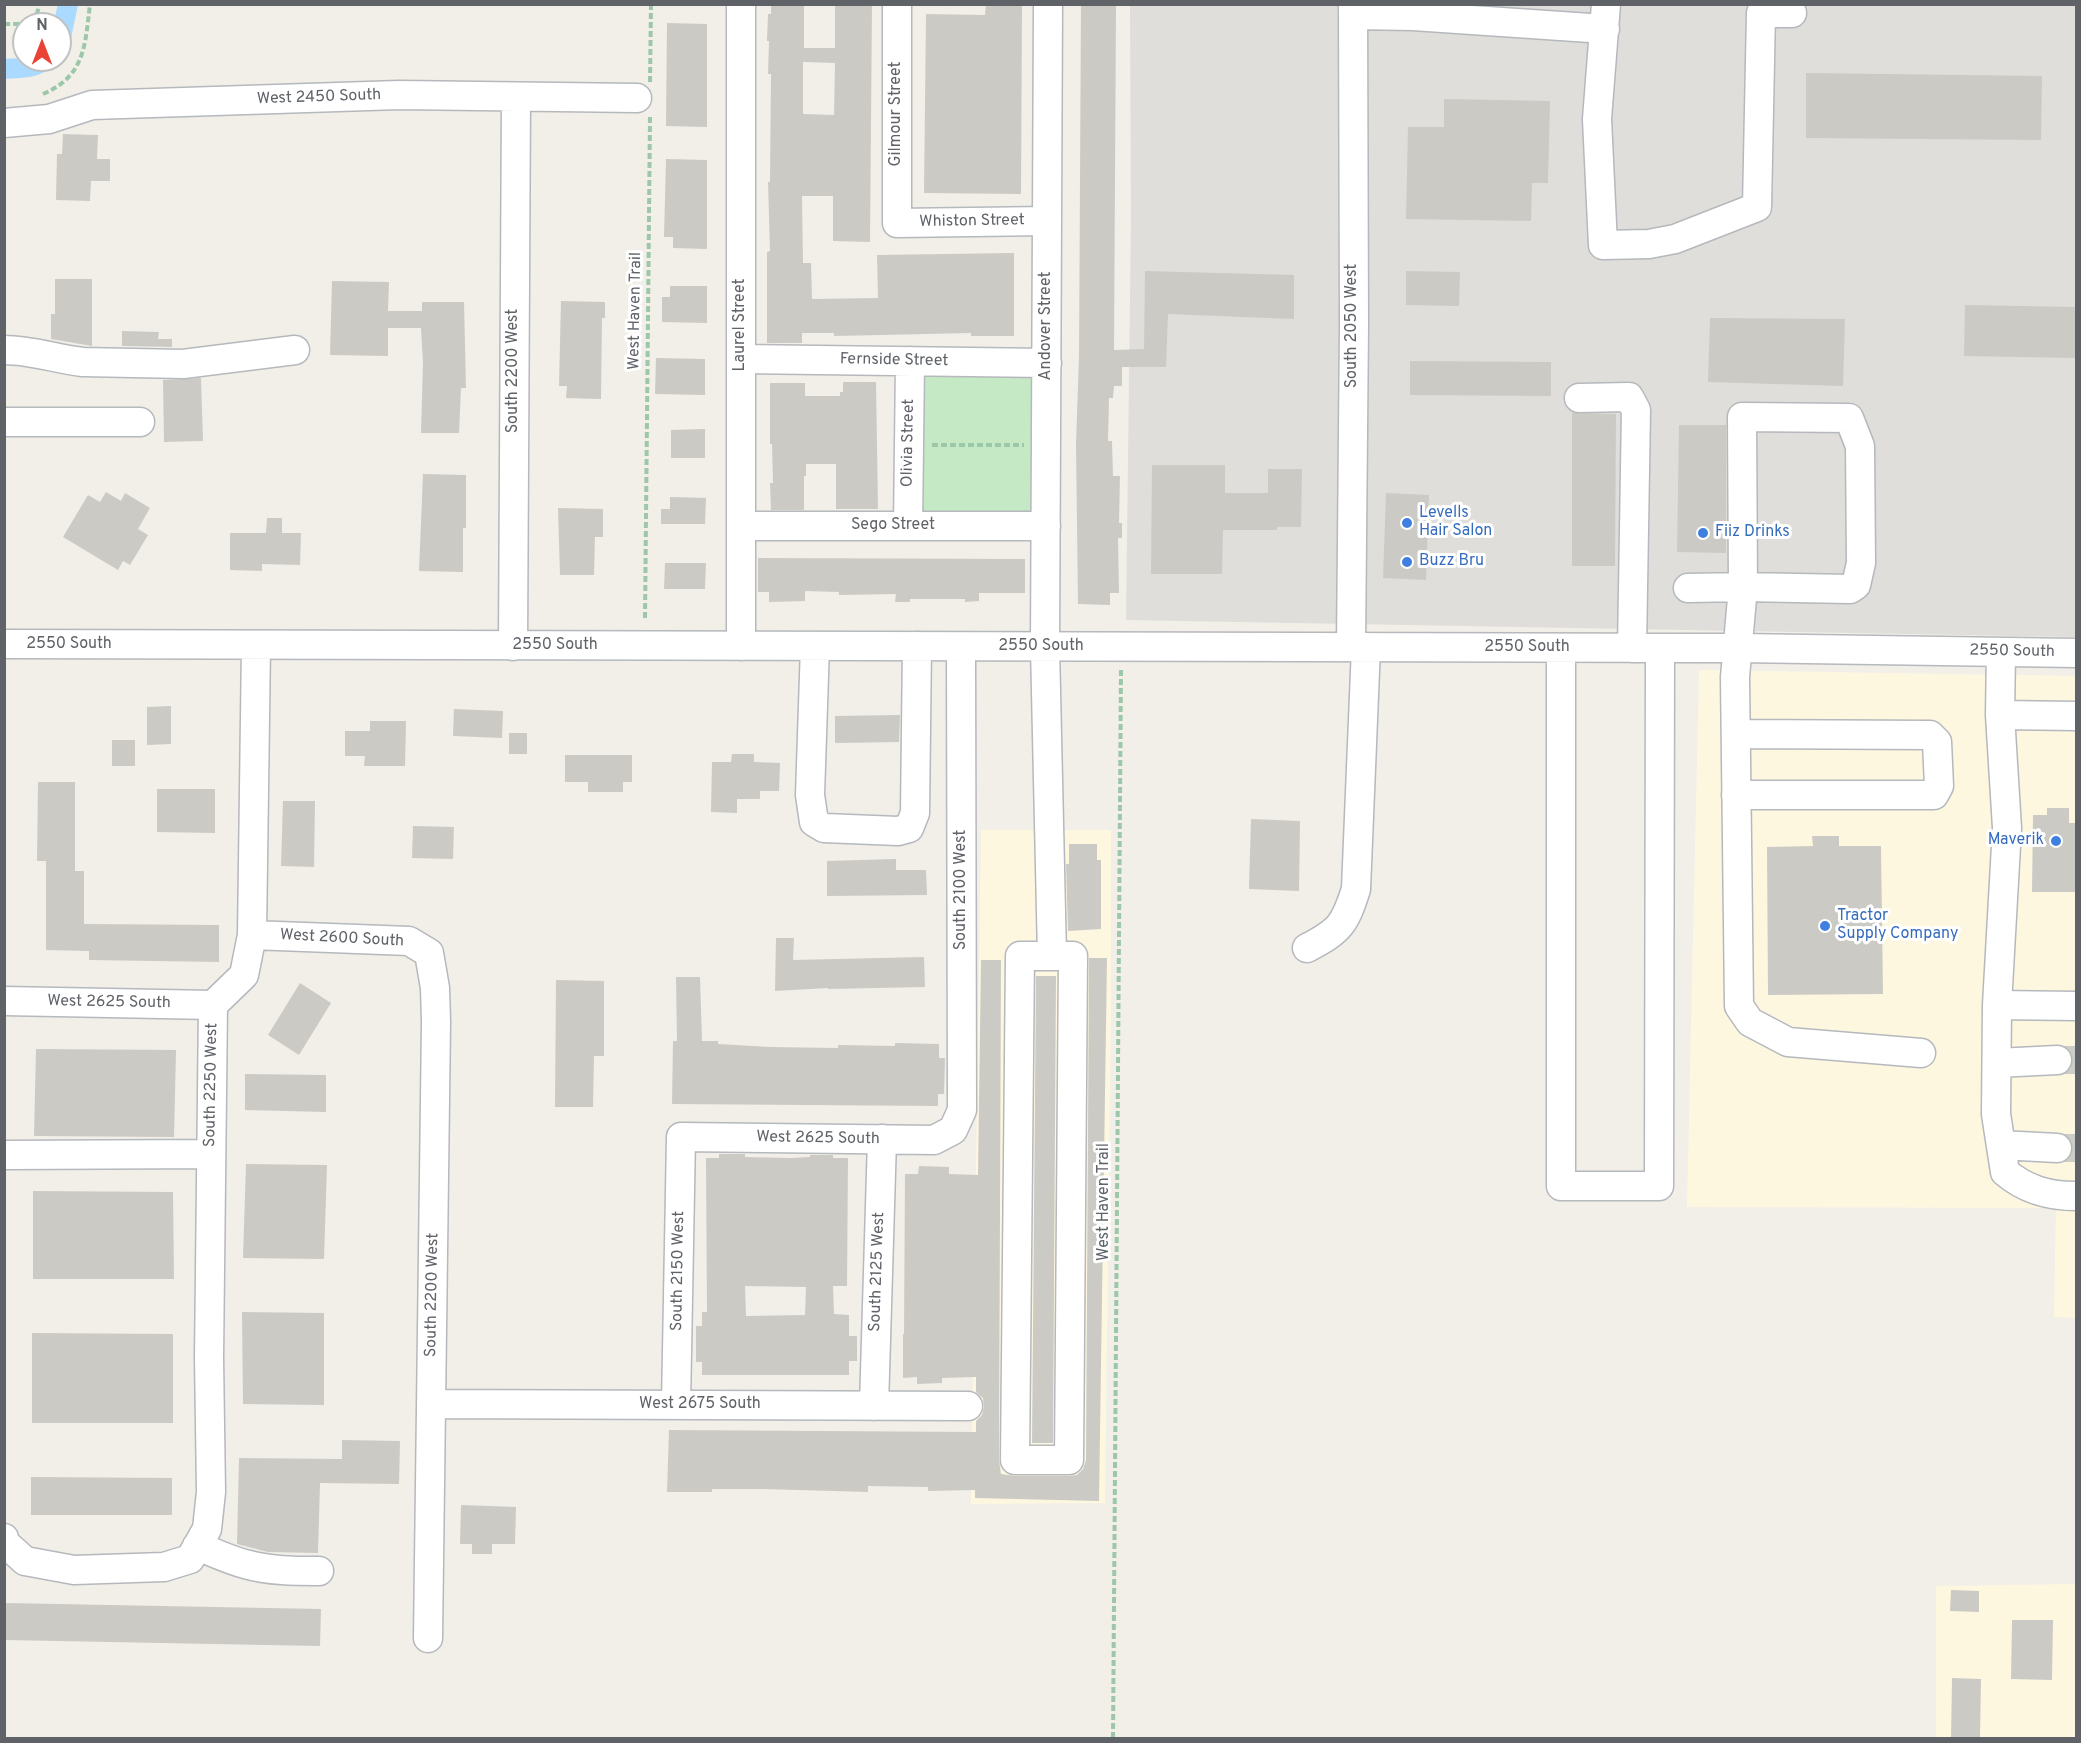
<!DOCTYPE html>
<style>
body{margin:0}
#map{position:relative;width:2081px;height:1743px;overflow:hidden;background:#f1efe8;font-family:Overpass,sans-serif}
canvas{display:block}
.frame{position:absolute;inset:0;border:6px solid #5f6368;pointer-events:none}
.north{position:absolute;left:12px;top:12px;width:60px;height:60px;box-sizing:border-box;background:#fff;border:2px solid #bfc1c3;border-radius:50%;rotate:0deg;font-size:16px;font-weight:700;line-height:24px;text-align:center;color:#5f6368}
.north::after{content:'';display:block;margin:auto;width:21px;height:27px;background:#ea4335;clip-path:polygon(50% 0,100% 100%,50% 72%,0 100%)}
</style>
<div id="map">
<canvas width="2081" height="1743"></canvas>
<div class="frame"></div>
<div class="north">N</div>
</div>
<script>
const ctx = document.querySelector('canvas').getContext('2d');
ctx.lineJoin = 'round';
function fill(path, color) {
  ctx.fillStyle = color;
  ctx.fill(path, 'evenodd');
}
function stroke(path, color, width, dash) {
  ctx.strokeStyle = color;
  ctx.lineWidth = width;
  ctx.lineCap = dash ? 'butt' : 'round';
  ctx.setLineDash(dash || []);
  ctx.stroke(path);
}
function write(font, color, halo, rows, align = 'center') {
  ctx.font = font + ' Overpass,sans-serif';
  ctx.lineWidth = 6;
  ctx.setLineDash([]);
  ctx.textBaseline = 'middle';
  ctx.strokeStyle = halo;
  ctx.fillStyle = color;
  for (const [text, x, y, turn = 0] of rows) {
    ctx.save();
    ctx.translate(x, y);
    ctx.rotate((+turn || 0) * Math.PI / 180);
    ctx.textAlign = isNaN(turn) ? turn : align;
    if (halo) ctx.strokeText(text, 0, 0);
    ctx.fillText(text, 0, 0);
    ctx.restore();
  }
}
fill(new Path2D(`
 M1699 670 2076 676V1318L2054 1317 2056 1208 1687 1207Z
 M981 830H1111V999L1105 1503 971 1504Z
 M2076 1584V1738H1936V1586Z`), '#fef7e0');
fill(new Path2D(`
 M1130 5H2076V637L1126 620 1131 218Z`), '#e0deda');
fill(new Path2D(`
 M915 369H1033V516H915Z`), '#c5e8c5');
stroke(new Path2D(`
 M60 42 68 4
 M4 69C18 68 34 69 44 60`), '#aadaff', 20);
fill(new Path2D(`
 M771 4H804V48H835V4H872L870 242 833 241V196H802L803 263H811L812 299 878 298 877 255 1014 253V336H971V333L834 336V333H802V343H767V252L770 251 768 182H770L771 74H768L769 41H767L768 14H771ZM803 62 835 63 834 115 803 114Z
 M986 4H1022L1021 194 924 193 926 14 985 15Z
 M1081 4H1116L1114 350 1144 349 1145 271 1294 275V319L1168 314 1166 367H1122V386H1114L1113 398H1109L1108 441H1112L1113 476H1120L1119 523H1122V538H1118L1119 593H1110V605L1078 604 1076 444 1079 357Z
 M667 23 707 24V127L666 126Z
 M1806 73 2042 76 2041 140 1806 138Z
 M1444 99 1550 101 1548 183H1532L1531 221 1406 219 1408 127H1444Z
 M63 134 98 135 97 159H110V181H91L90 201 56 200 57 154H62Z
 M666 159 707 160V249L673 248V237H664Z
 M1406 271 1460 272 1459 306 1406 305Z
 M55 279H92V346L51 339V314H55Z
 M332 281 389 282 388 311H422V302H464L466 388H461L459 433H421L423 363 421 328H388V356L330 355Z
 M670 286H707V323L662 322V297H670Z
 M561 301 605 302V318H602L601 399 566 398 567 386H559Z
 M1965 305 2076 307V358L1964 356Z
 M1710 318 1845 319 1843 386 1708 382Z
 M122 331 159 332 158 339H172V347L122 346Z
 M656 358 705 359V395L655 394Z
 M1410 361 1551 362V396L1410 395Z
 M201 378 203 441 164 442 163 380Z
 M843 382H876L878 509H836V464H806V476H804V510H771L770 483H773L772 444H770V383H805V396H840V392H843Z
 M1572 413 1616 414 1615 566H1572Z
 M1679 425H1726V553L1677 552Z
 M705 429V458H671V430Z
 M1152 465H1225V493H1268V469H1302L1301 527H1277V530H1223L1222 574H1151Z
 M423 474 466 475V528H463V572L419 571Z
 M106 492 121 501 125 493 150 508 138 529 148 535 130 565 123 561 118 570 63 537 88 495 100 502Z
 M1386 493 1429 495 1426 580 1383 578Z
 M670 497 706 498 705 524H661V509H670Z
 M558 508 603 509V537H595L594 575H560Z
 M267 518H282V533H301L300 565 262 564V571L230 570V533H266Z
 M758 558 1025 559V593H979V601L965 602V599H910V602H895L896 594 839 595V592L805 591V601L769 602V592H758Z
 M665 563H706L705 589H664Z
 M171 706V744L147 745V707Z
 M454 709 503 711 502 738 453 736Z
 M900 715 899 742 835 743V716Z
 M370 721H406L405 766H364L365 756H345V731H370Z
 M509 733H527V754H509Z
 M112 740H135V766H112Z
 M732 754H754V762L780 763 779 791H760V799H737V813L711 812 712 762H731Z
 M565 755H632V782H623V792H588V782H565Z
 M38 782H75V871H84V924L219 925V962L89 960V951L46 950V861H37Z
 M157 789H215V833L157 832Z
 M283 801H315L314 867 281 866Z
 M2047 808H2069V823H2076L2075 892H2032L2033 815H2047Z
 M1251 819 1300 821 1299 891 1249 889Z
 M413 826 454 827 453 859 412 858Z
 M1812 836H1839V846H1881L1883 994 1768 995 1767 847 1813 846Z
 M1069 844H1097V860H1101V929L1068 931 1066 864H1069Z
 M896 859V870H926L927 895 827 896V861Z
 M776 938H794L793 960 924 957 925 987 828 989V988L775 991Z
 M1089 958H1107L1099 1501 975 1498V1490L928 1491V1487L868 1486V1492L764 1489H712V1492H667L669 1430 976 1432V1421L982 1415 984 1407 983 1398 976 1392V1377L942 1378V1383L917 1384V1377L903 1378V1334H904L905 1174H918L919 1166 949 1167V1174L978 1175 981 960H1001L999 1460 1001 1474 1015 1476H1069L1077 1475 1083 1469 1086 1460Z
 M1036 976H1056L1053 1443H1032Z
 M676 977H700L702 1041H718V1044L771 1047 838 1048V1045L895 1046V1043L939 1044V1058H945L944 1094H938V1106L672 1104 673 1041H677Z
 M556 980 604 981V1056H594L593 1107H555Z
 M300 983 331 1003 299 1055 268 1035Z
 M36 1049 176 1050 174 1137 34 1136Z
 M245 1074 326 1075V1112L245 1110Z
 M719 1154H745V1157L790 1158 810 1157V1155H833V1158H848L847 1286H833L834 1314 849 1315V1336H857V1361H849V1375H702V1362H696V1326H702V1312H707L706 1158H719ZM745 1286 806 1287 805 1315 746 1316Z
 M246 1164 327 1165 324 1259 243 1258Z
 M33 1191 173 1192 174 1279H33Z
 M242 1312 324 1313V1405L243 1404Z
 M32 1333 173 1334V1423H32Z
 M342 1440 400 1441 399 1484 320 1483 318 1553 268 1552 237 1544 239 1458 342 1459Z
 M31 1477 172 1478V1515H31Z
 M461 1505 516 1507 515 1544H492V1554H472V1544H460Z
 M1951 1590 1979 1591V1612L1950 1611Z
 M4 1603 321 1609 320 1646 4 1640Z
 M2012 1620H2053L2052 1680 2011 1679Z
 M1952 1678 1981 1679 1980 1738H1951Z`), '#cccac5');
stroke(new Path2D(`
 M2057 1060H2076
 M2057 1148H2076`), '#ccccc8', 28, [28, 14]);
const minor = new Path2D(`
 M741 4V646
 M897 4V223L1047 221
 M1048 4 1045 647 1052 956H1073L1069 1460H1015L1020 956H1052
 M1606 4 1597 119 1603 245 1649 244 1675 239 1757 207 1761 13H1792
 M1353 15 1413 16 1605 29
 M4 123 49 119 92 105 399 95 637 98
 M4 350C32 350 56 359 83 362L183 364 295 350
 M741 359 1047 363
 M1579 398 1629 397 1636 410 1632 648
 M4 422H140
 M741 526H1046
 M908 526 910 361
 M1688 588 1743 587 1850 589 1856 585 1861 563 1860 446 1849 418 1742 417 1743 587 1735 677 1739 1006 1750 1022 1788 1042 1921 1053
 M4 644 1739 648 2076 653
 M513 646 516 97
 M815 646 810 795 814 822 824 828 898 831 909 828 915 813 917 646
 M1351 647 1354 325 1353 4
 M1561 648V1186H1659L1660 648
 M2001 652 2000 715 2076 716
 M2000 715 2007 828 1997 1005 1996 1114 2005 1172C2026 1190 2049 1196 2076 1196
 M1736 734 1930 735 1937 742 1939 786 1934 795H1736
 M252 935 409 941 429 953 435 988 436 1022 428 1638
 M1307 948C1340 931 1345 924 1356 889L1366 647
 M4 1001 213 1005
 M1997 1005 2076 1006
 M1997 1063 2057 1060
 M2001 1145 2057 1148
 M4 1155 211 1154
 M432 1404 968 1406
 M676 1405 681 1137 934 1140 953 1130 962 1110 961 647
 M874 1406 882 1139
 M4 1538 5 1543 25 1561 74 1570 164 1567 190 1559 207 1529 211 1492 209 1358 213 1005 244 975 252 935 256 645
 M197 1546C213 1552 229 1560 245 1564 270 1571 294 1571 319 1571`);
stroke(minor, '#b5b8bc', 31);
stroke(new Path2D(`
 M4 24C22 24 37 26 39 4
 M650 82 651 4
 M43 94C85 76 85 46 90 4
 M932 445H1024
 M645 618 650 116
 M1113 1738 1121 668`), '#9cc7a9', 4, [6, 3]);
stroke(minor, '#fff', 28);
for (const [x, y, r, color] of [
 [1407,523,6,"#3f7fe0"],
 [1703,533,6,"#3f7fe0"],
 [1407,562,6,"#3f7fe0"],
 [2056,841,6,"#3f7fe0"],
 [1825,926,6,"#3f7fe0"]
]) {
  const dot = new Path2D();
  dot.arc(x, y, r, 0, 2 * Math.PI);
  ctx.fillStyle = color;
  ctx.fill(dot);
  stroke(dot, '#fff', 2);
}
write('16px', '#5f6368', '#fff', [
 ["West 2450 South",319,98,-2],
 ["Gilmour Street",897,114,-90],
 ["Whiston Street",972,222,-1],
 ["West Haven Trail",636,311,-89],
 ["Laurel Street",741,325,-90],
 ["Andover Street",1047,326,-90],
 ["South 2050 West",1353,326,-90],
 ["Fernside Street",894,361,1],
 ["South 2200 West",514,371,-90],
 ["Olivia Street",909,443,-89],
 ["Sego Street",893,526],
 ["2550 South",69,645],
 ["2550 South",555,646],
 ["2550 South",1041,647],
 ["2550 South",1527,648],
 ["2550 South",2012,652,1],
 ["South 2100 West",962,890,-90],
 ["West 2600 South",342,939,3],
 ["West 2625 South",109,1003,1],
 ["South 2250 West",212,1085,-89],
 ["West 2625 South",818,1139,1],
 ["West Haven Trail",1105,1202,-90],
 ["South 2150 West",679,1271,-89],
 ["South 2125 West",878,1272,-88],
 ["South 2200 West",433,1295,-89],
 ["West 2675 South",700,1405]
]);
write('16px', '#366cbe', '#fff', [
 ["Levells",1419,514],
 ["Hair Salon",1419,532],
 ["Fiiz Drinks",1715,533],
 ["Buzz Bru",1419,562],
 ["Maverik",2044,841,"right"],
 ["Tractor",1837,917],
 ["Supply Company",1837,935]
], 'left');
</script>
